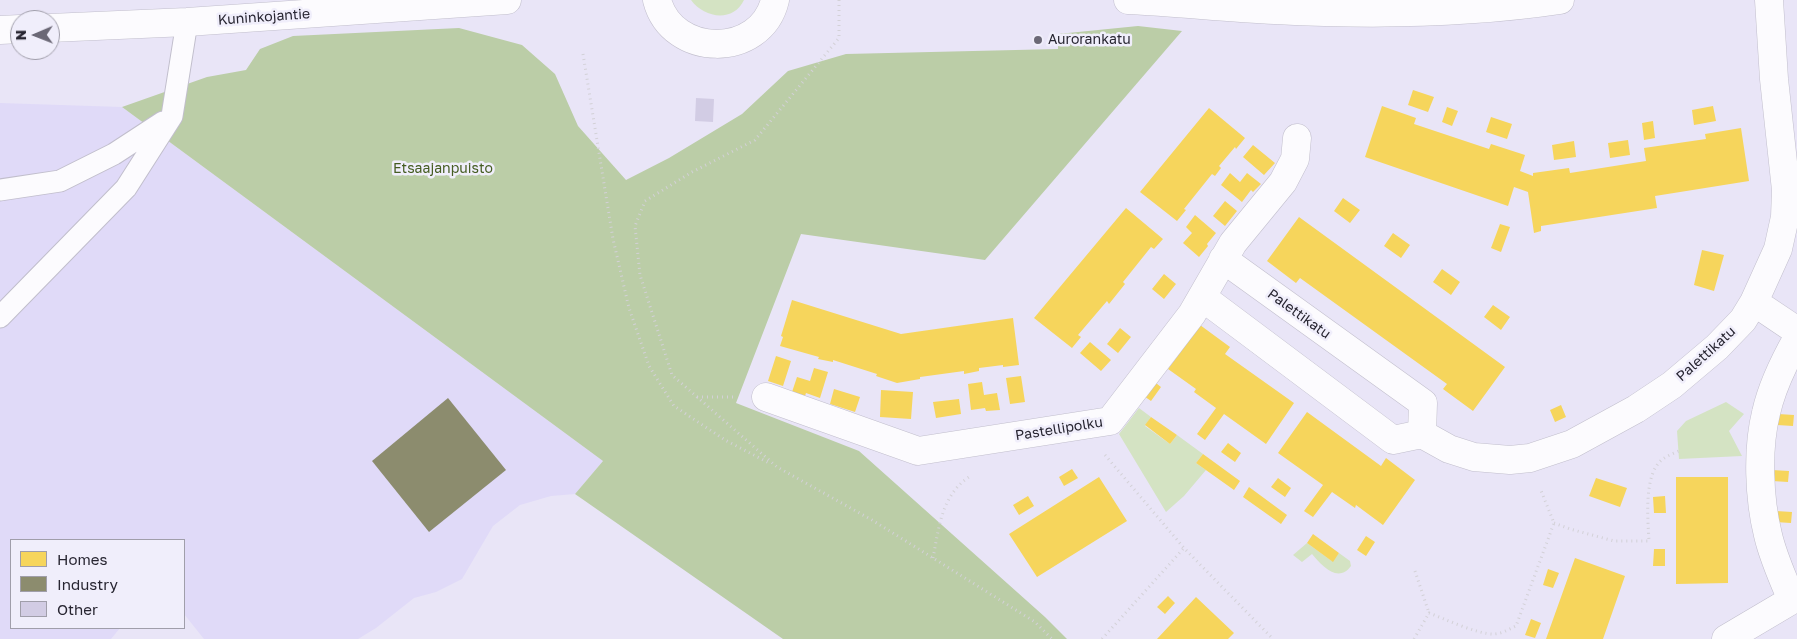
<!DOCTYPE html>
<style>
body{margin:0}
#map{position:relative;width:1797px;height:639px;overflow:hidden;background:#e9e5f7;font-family:"Golos Text",sans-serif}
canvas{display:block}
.legend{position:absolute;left:10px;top:539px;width:175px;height:90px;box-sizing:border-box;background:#f0eefb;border:1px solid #a09eaa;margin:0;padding:6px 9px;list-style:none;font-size:15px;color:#272531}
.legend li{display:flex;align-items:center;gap:10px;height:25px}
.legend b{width:25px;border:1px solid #a09eaa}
.north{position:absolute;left:10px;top:10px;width:50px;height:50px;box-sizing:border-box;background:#f0eefb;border:1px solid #a09eaa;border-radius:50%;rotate:269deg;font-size:14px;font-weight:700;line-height:20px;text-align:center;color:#272531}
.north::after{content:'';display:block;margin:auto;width:18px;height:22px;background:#6b6876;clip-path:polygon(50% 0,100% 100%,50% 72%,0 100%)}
</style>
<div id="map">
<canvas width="1797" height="639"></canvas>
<ul class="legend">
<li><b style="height:14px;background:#f6d55c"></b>Homes</li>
<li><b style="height:14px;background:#8c8c6e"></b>Industry</li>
<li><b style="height:14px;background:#d2cce4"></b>Other</li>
</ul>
<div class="north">N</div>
</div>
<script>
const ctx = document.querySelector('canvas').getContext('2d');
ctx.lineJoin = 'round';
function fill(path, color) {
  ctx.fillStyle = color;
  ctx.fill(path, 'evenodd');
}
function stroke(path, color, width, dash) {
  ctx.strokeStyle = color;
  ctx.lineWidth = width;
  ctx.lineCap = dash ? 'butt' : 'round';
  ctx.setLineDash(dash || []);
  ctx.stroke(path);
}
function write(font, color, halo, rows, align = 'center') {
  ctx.font = font + ' "Golos Text",sans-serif';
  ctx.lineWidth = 5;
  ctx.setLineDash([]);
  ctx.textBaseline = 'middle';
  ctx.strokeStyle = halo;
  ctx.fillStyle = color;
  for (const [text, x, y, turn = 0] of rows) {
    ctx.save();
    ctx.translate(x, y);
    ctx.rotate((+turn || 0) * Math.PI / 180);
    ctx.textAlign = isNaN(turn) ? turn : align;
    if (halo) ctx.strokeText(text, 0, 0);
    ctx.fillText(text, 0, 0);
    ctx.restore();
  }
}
fill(new Path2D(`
 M0 103 122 107 603 461 575 494 551 496 520 505 493 526 462 579 436 592 414 598 376 628 358 639H204L184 614V540H11V628H120L111 639H0Z`), '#e0daf8');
fill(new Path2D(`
 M691 0H744C733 23 704 18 691 0Z
 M1726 402 1744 414 1729 431 1742 456 1679 459 1677 431 1686 421Z
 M1139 408 1151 417 1145 426 1170 444 1177 435 1203 454 1196 463 1206 470 1184 496 1166 512 1119 434Z
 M1307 543 1332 561 1339 553 1350 561 1351 566C1338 584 1321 565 1312 554L1302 562 1293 555Z`), '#d4e3c3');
fill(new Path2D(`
 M1138 26 1182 31 985 260 801 234 736 403 859 451 1045 617 1067 639H783L575 494 603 461 122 107 207 77 246 70 260 49 293 36 459 28 522 45 555 74 578 126 626 180 669 158 742 114 788 71 846 54 1058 49V34Z`), '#bbcda7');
fill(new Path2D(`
 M1413 90 1434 97 1428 112 1408 105Z
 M1382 106 1416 118 1414 124 1489 149 1491 144 1525 155 1520 171 1533 176V173L1569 168 1570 173 1646 161 1644 148 1706 139 1705 134 1741 128 1749 181 1655 196 1657 208 1541 226V231L1534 233 1528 192 1514 187 1508 206 1365 157Z
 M1713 106 1716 121 1694 125 1692 110Z
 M1447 107 1458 111 1452 126 1442 122Z
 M1209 108 1245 138 1236 149 1235 147 1219 166 1221 168 1215 176 1212 174 1184 209 1186 210 1177 221 1140 192Z
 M1491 117 1512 124 1507 139 1486 132Z
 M1653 121 1655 138 1644 140 1642 123Z
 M1628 140 1630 155 1610 158 1608 143Z
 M1574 141 1576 157 1554 160 1552 145Z
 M1253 145 1275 163 1264 175 1243 157Z
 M1230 173 1240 182 1247 173 1261 184 1253 192 1251 190 1242 202 1221 185Z
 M1343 198 1360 210 1350 223 1334 211Z
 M1225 201 1237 211 1225 226 1213 216Z
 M1126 208 1163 239 1154 249 1151 247 1123 282 1125 284 1109 304 1107 301 1078 335 1081 337 1072 348 1034 318Z
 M1195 215 1216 233 1207 244 1208 246 1199 257 1183 243 1192 233 1186 227Z
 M1299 217 1505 367 1473 411 1443 389 1447 384 1300 278 1296 283 1267 261Z
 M1500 224 1510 227 1501 252 1491 248Z
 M1393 233 1410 245 1401 258 1384 246Z
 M1702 250 1724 255 1714 291 1694 285Z
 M1442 269 1460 282 1451 295 1433 282Z
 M1164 274 1176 284 1164 299 1152 289Z
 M792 300 901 334 1013 318 1019 365 1003 367V365L979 368V371L964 374V371L920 377V379L897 383 876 376 877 374 833 360V362L818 359 819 357 780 346 783 337 781 336Z
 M1493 305 1510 317 1501 330 1484 317Z
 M1200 325 1230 347 1225 354 1294 403 1266 444 1224 414 1205 440 1197 434 1216 408 1194 392 1196 389 1168 369Z
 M1120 328 1131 337 1118 353 1107 344Z
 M1090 342 1111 360 1101 371 1080 353Z
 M776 356 791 361 783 386 768 381Z
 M814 368 828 372 820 398 806 393 805 396 792 392 797 377 810 381Z
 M1021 376 1025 402 1010 404 1006 378Z
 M1152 380 1161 387 1151 401 1141 394Z
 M982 382 984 395 997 393 1000 410 986 411 985 408 971 410 968 384Z
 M834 389 860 397 855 412 830 404Z
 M881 390 913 392 911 419 880 417Z
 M959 399 961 414 936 418 933 402Z
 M1561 405 1566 417 1555 422 1550 410Z
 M1307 412 1381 466 1386 458 1415 480 1383 525 1356 505 1355 508 1332 492 1313 517 1304 511 1323 485 1278 453Z
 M1778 414 1794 415 1793 426 1777 425Z
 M1151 417 1177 435 1170 444 1145 425Z
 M1228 443 1241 453 1235 462 1221 452Z
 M1203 454 1240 481 1234 490 1196 463Z
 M1072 469 1078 478 1064 486 1059 477Z
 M1772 470 1789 471 1788 482 1772 481Z
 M1099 477 1127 521 1037 577 1009 534Z
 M1676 477H1728V583L1676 584Z
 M1278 478 1291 488 1285 497 1271 487Z
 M1596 478 1627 488 1620 507 1589 496Z
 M1249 487 1287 515 1281 524 1243 497Z
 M1028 496 1034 506 1019 515 1013 505Z
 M1665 496 1666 513H1654L1653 497Z
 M1776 511 1792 512 1791 523 1775 522Z
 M1313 534 1339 553 1333 562 1307 543Z
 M1366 536 1375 542 1366 556 1357 550Z
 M1654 549H1665V566H1653Z
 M1575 558 1625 576 1603 639H1546Z
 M1548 569 1559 573 1553 588 1543 585Z
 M1168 596 1175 603 1165 614 1157 607Z
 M1196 597 1234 633 1228 639H1157Z
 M1531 619 1541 623 1535 638 1525 635Z`), '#f6d55c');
fill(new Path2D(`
 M448 398 506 470 429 532 372 461Z`), '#8c8c6e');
fill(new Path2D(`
 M696 98 714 99 713 122 695 121Z`), '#d2cce4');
const service = new Path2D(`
 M0 190 60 181 114 154 163 122
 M0 317 126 188 172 116 187 22`);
const minor = new Path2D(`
 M1223 259 1423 403 1422 434
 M1202 297 1393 440 1422 434 1449 449 1474 457 1510 460 1530 458 1572 444 1636 409 1672 385 1717 347 1743 320 1754 302 1778 249 1785 217 1786 190 1774 79 1769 0
 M1754 302 1797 331
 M766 397 918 451 1110 421 1192 314 1233 243 1283 182 1295 159 1297 138
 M1792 600C1783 579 1773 557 1768 535 1759 499 1757 449 1766 413 1772 386 1784 362 1797 339
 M1726 639 1797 597`);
const secondary = new Path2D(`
 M657 0C672 58 761 59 775 0
 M1128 0C1177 2 1226 8 1275 10 1370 15 1466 14 1560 0
 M50 28 187 22 507 0
 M0 30 20 29`);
stroke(service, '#c1becc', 23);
stroke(minor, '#c1becc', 29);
stroke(secondary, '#c1becc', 29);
stroke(new Path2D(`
 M839 0V38L755 140 692 172 645 201 635 226 640 275 672 375 777 467 872 520 933 558 1035 622 1052 639
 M583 54 613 239 629 308 649 366 674 406 725 440 771 464
 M697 397H736
 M1105 455 1184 548 1273 639
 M1554 523 1570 529 1614 541H1649C1648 520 1643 473 1663 459 1668 455 1675 453 1681 450
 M933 558C939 528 941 496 969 477
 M1415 571 1429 613
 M1102 639 1184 548
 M1414 639 1429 613C1445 619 1477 634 1493 634 1502 634 1509 629 1516 626L1554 523 1540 488`), '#d3d1d7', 3, [1, 4]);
stroke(service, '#fcfbfe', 21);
stroke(minor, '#fcfbfe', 28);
stroke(secondary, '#fcfbfe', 28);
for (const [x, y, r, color] of [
 [1038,40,5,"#6b6876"]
]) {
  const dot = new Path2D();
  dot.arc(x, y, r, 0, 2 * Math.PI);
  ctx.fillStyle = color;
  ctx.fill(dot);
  stroke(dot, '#f0eefb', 2);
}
write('14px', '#272531', '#f0eefb', [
 ["Kuninkojantie",264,17,-4],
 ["Palettikatu",1299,314,36],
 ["Palettikatu",1706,354,-42],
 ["Pastellipolku",1059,429,-9]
]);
write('14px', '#272531', '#f0eefb', [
 ["Aurorankatu",1048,40]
], 'left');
write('14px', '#455d22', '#f0eefb', [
 ["Etsaajanpuisto",443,169]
]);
</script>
